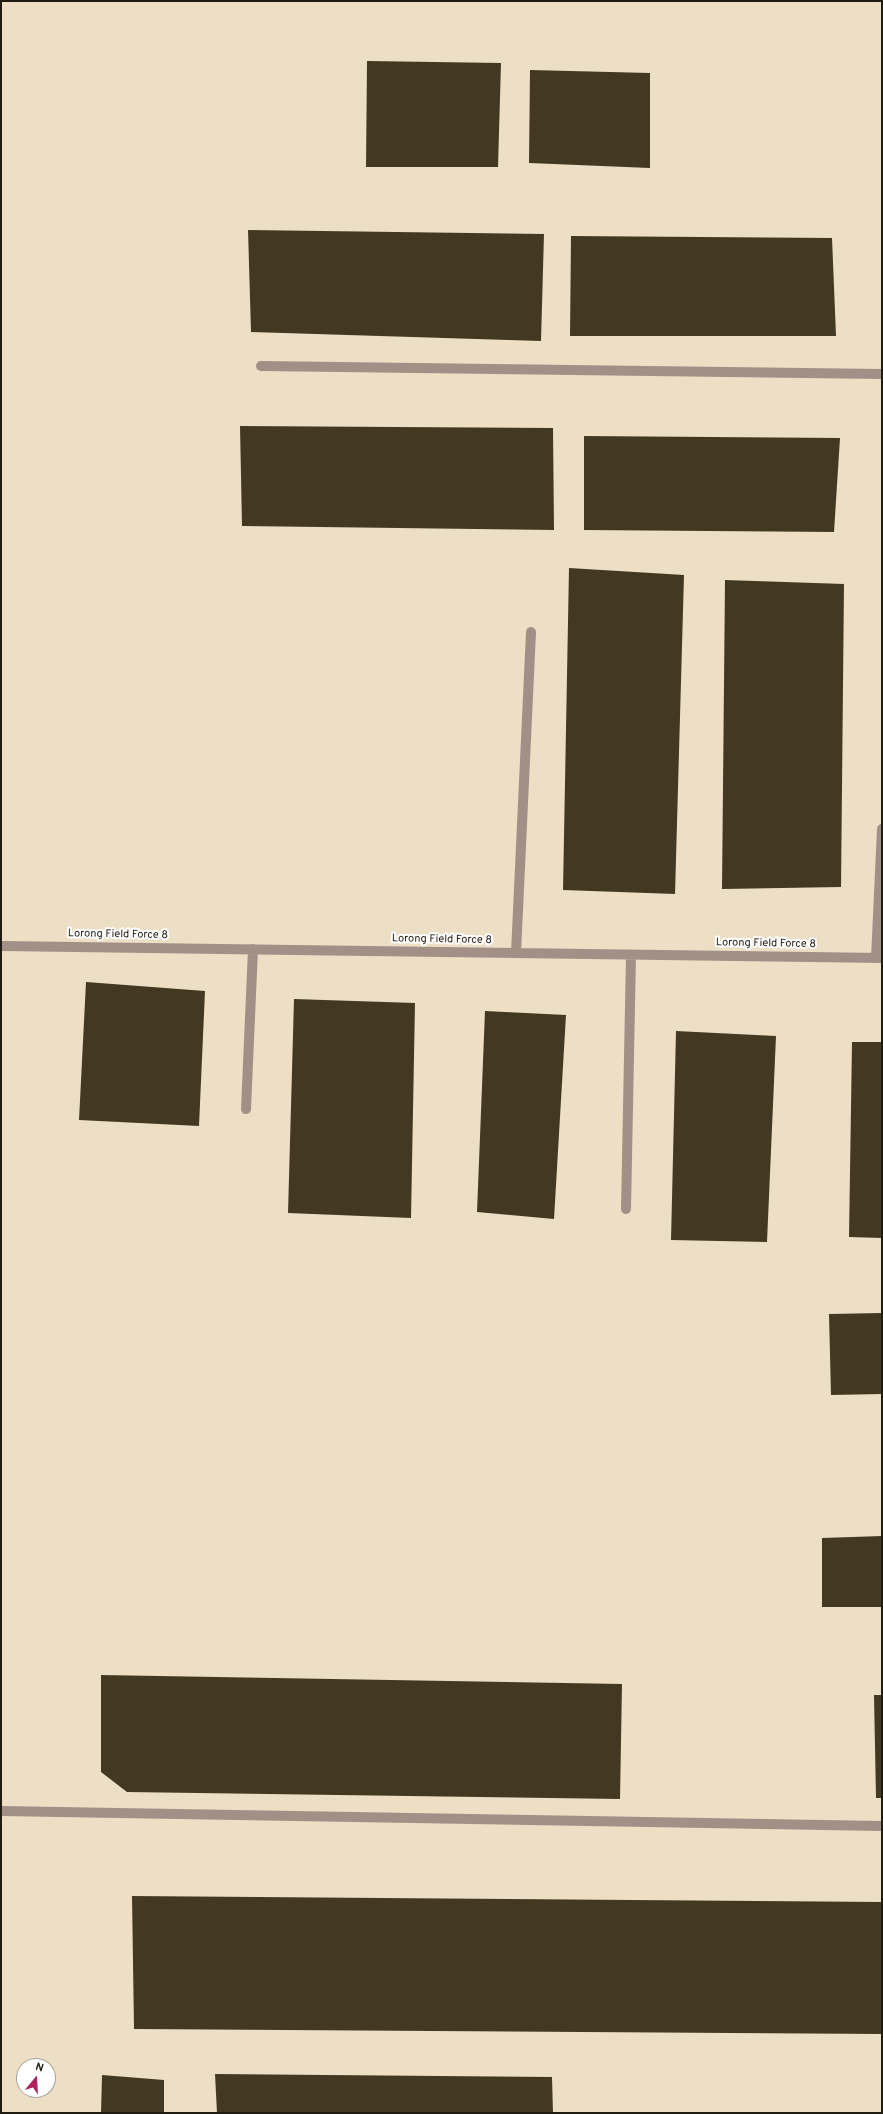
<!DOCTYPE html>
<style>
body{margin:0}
#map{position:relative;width:883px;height:2114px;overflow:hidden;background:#eddfc5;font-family:Overpass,sans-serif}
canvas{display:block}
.frame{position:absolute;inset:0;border:2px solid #211c12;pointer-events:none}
.north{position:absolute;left:16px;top:2058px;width:40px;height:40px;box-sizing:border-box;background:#fff;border:1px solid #a6a4a0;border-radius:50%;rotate:18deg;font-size:11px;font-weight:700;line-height:16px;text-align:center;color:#211c12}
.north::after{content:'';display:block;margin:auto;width:14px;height:18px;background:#af235f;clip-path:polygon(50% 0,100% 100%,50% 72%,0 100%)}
</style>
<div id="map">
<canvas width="883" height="2114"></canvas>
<div class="frame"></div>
<div class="north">N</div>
</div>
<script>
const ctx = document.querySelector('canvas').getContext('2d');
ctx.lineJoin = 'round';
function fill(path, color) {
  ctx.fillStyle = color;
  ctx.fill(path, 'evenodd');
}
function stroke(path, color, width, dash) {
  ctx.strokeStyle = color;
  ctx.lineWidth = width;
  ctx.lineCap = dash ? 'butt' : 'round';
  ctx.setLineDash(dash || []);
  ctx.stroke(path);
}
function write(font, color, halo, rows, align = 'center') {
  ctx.font = font + ' Overpass,sans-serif';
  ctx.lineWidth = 4;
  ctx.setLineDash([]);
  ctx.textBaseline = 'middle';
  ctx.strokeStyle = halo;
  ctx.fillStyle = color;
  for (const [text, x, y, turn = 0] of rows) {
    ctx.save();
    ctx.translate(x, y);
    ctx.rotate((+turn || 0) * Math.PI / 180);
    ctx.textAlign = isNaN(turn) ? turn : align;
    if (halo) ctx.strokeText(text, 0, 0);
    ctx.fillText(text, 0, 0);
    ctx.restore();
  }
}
fill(new Path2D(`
 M367 61 501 63 498 167H366Z
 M530 70 650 73V168L529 163Z
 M248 230 544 234 541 341 251 332Z
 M571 236 832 238 836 336H570Z
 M240 426 553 428 554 530 242 526Z
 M584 436 840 438 834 532 584 530Z
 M569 568 684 575 675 894 563 890Z
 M725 580 844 584 841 887 722 889Z
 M86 982 205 991 199 1126 79 1120Z
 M294 999 415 1003 411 1218 288 1213Z
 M485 1011 566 1015 554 1219 477 1212Z
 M676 1031 776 1036 767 1242 671 1240Z
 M852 1042H882V1238L849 1237Z
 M882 1313V1394L831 1395 829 1314Z
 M882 1536V1607H822V1538Z
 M101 1675 622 1684 620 1799 127 1792 101 1772Z
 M874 1695H882V1798H876Z
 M132 1896 882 1902V2034L134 2029Z
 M215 2074 552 2077 553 2113H217Z
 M102 2075 164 2080V2113H101Z`), '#433922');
stroke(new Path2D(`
 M261 366 882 374
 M1 946 882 958
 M516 953 531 632
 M876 958 882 829
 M246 1109 253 949
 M626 1209 631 955
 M1 1811 882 1826`), '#a29087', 10);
write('11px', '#211c12', '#fff', [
 ["Lorong Field Force 8",118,935,1],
 ["Lorong Field Force 8",442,940,1],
 ["Lorong Field Force 8",766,944,1]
]);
</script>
